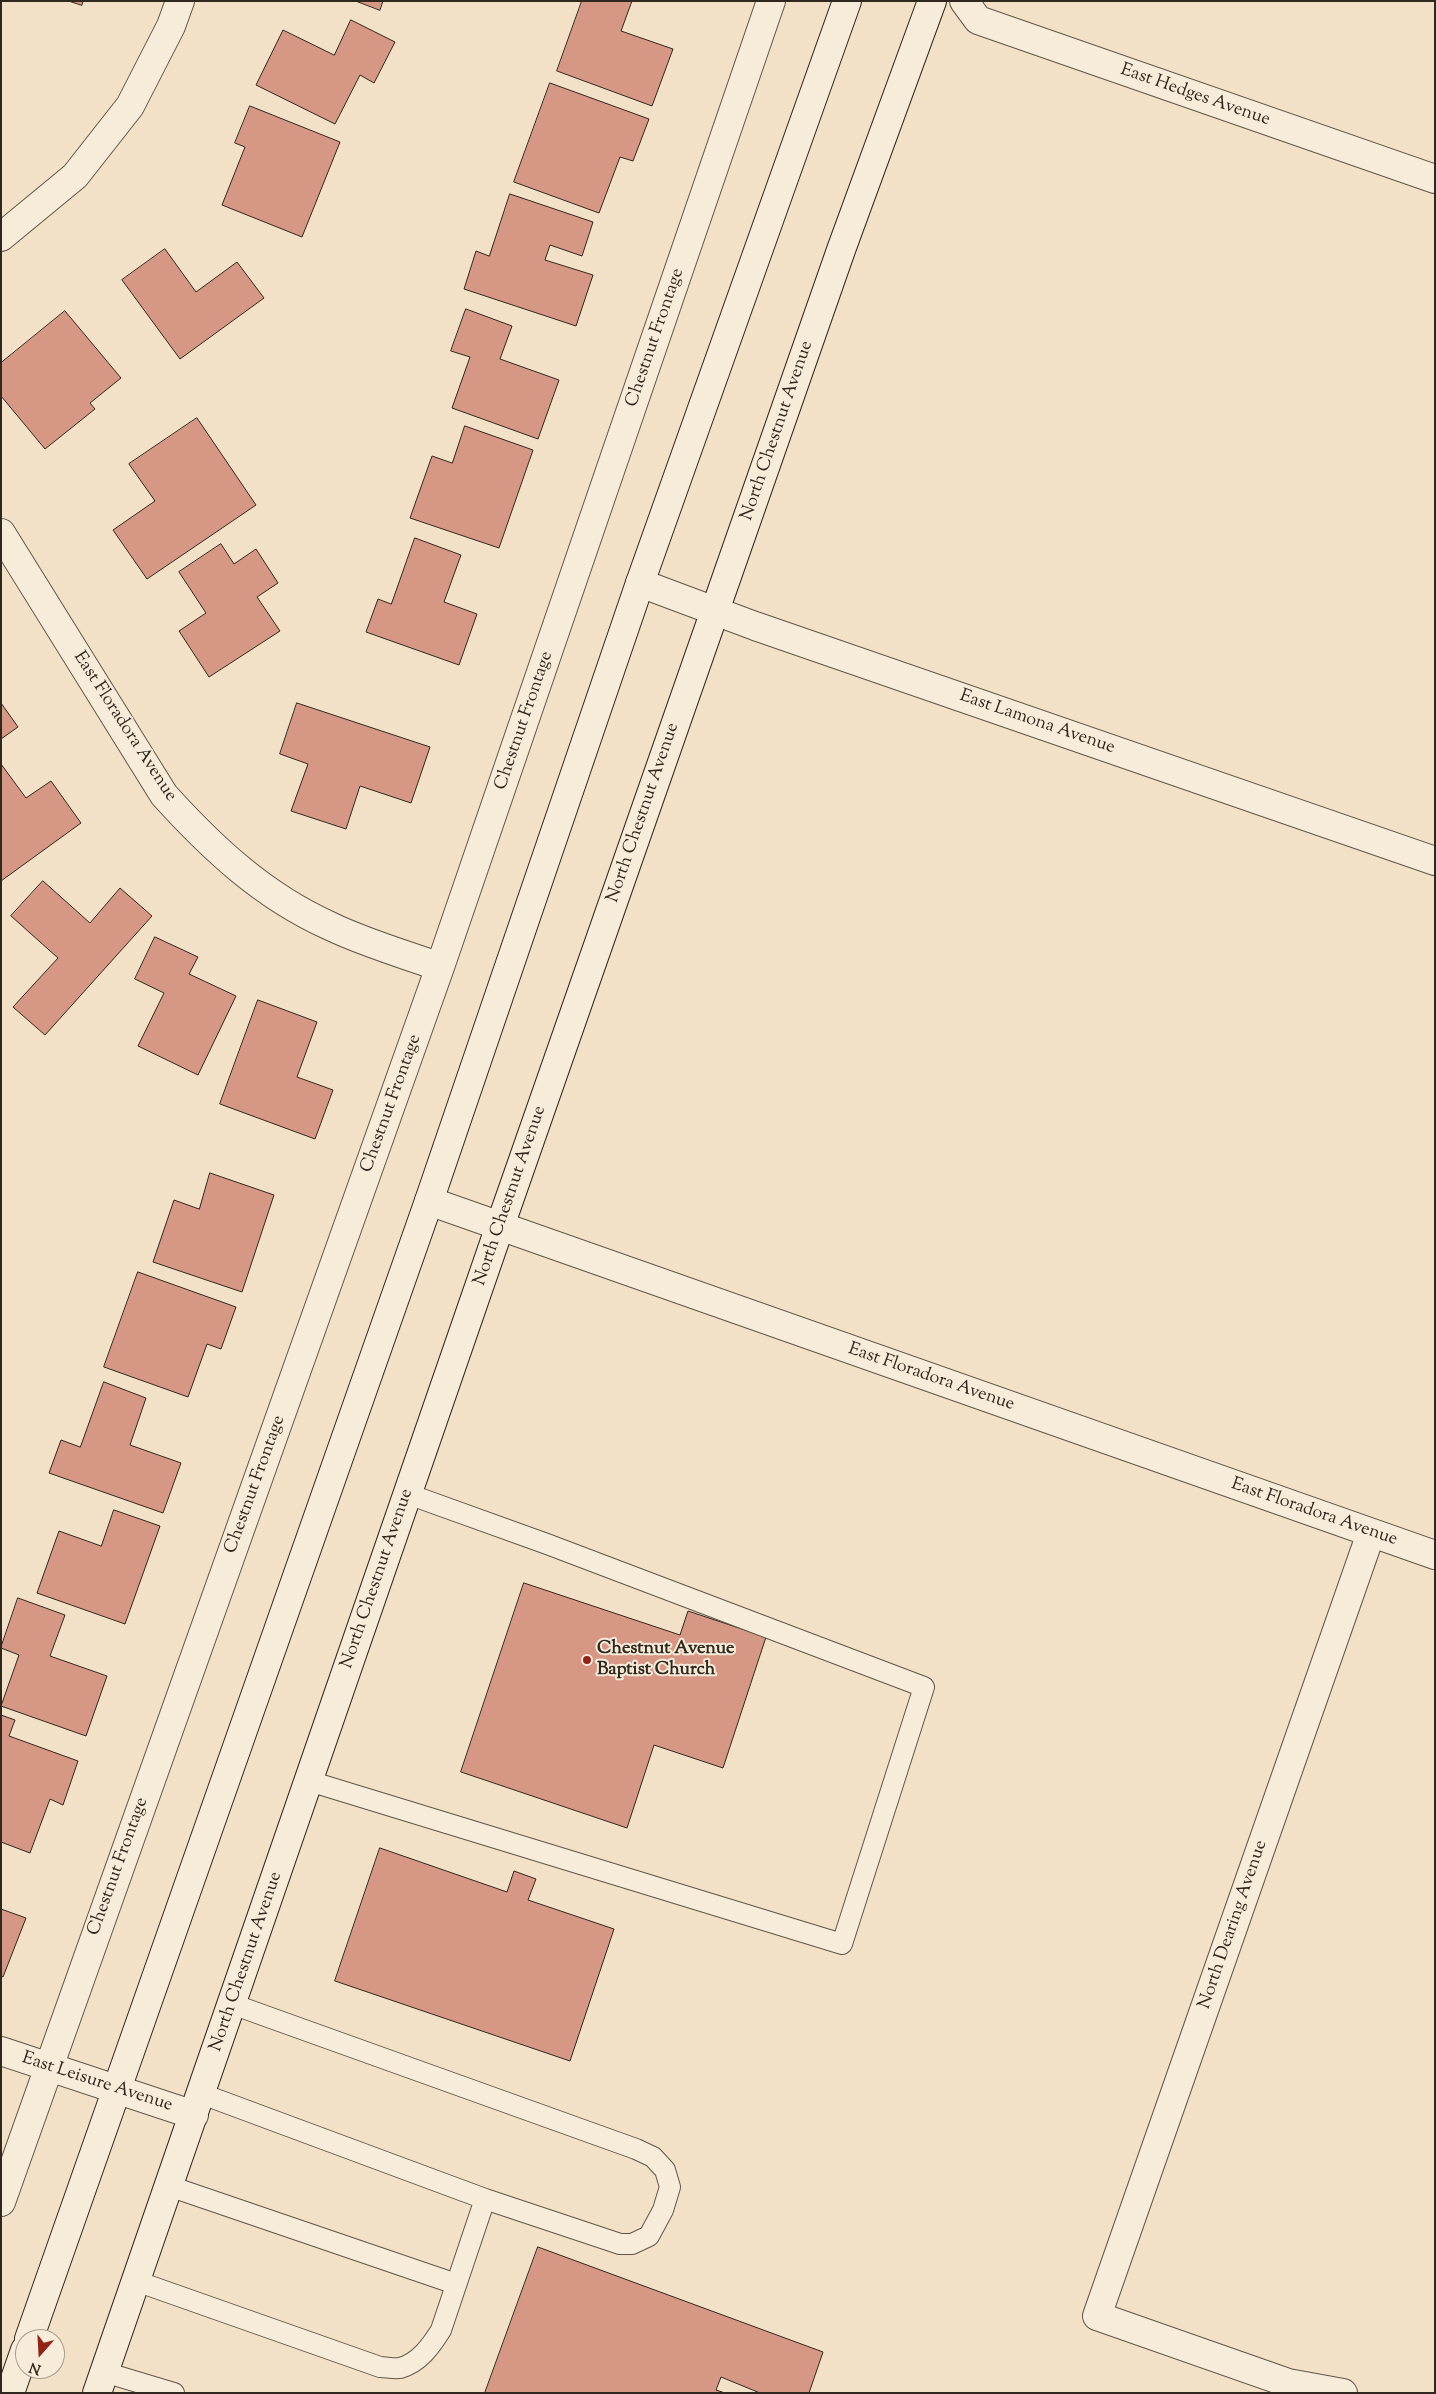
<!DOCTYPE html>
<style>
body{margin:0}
#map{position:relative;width:1436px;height:2394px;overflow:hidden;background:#f2e1c6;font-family:"Sorts Mill Goudy",serif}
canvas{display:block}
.frame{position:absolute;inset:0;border:2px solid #30271e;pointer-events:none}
.north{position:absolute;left:15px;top:2329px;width:50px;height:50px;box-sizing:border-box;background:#f7ecda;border:1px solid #a79d8f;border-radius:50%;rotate:199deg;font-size:14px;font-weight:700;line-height:20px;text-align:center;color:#30271e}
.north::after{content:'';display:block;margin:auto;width:18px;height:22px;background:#8f2418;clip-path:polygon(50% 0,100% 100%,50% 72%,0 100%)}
</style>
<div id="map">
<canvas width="1436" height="2394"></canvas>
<div class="frame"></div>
<div class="north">N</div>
</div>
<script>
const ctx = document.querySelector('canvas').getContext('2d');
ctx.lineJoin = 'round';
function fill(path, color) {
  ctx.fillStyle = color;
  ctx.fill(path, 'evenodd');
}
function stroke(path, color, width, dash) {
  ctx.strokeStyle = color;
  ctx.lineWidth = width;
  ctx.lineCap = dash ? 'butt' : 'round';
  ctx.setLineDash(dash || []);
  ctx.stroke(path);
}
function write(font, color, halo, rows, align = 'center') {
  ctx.font = font + ' "Sorts Mill Goudy",serif';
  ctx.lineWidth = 4;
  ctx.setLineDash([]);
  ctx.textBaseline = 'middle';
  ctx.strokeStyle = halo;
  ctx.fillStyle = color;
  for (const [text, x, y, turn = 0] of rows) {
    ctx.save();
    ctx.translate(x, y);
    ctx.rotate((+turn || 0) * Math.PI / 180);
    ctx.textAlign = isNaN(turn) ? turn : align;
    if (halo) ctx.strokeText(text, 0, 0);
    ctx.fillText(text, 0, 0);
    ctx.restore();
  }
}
const building = new Path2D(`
 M69 1H83L82 5Z
 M356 1H383L380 10Z
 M582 1H632L621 31 673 49 652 106 557 71Z
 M351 20 395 42 374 83 360 75 335 124 256 85 283 30 334 55Z
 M550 83 649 119 633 161 620 157 599 213 514 182Z
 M250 106 340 142 302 237 222 205 245 147 235 143Z
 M510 194 593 222 582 256 550 245 545 260 593 275 576 326 464 289 476 251 489 256Z
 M165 249 196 292 237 262 264 298 180 359 122 280Z
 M466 309 512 326 500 359 559 380 538 439 452 408 470 357 451 351Z
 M65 311 121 378 90 403 95 409 45 449 1 396V363Z
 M197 418 256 505 147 579 113 530 155 501 129 464Z
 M465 426 533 450 499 548 410 518 432 456 452 463Z
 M415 538 461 555 444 602 477 614 459 665 366 632 378 599 391 604Z
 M221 544 234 564 256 549 278 583 257 597 280 631 209 677 179 631 206 613 179 572Z
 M1 703 18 727 1 739Z
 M297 703 430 747 411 803 360 786 346 829 291 811 308 764 280 754Z
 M1 764 26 798 51 781 81 823 1 881Z
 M43 881 90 923 120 888 152 916 45 1035 13 1007 58 958 11 916Z
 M155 937 198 957 189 974 236 996 198 1075 138 1046 164 993 135 979Z
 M258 1000 317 1022 297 1077 333 1090 315 1139 220 1104Z
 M210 1173 274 1195 242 1292 153 1262 174 1200 199 1209Z
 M138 1272 236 1307 221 1349 207 1344 188 1397 104 1367Z
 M104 1382 146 1398 130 1445 181 1463 163 1513 49 1473 61 1440 80 1447Z
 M114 1510 160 1526 125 1624 37 1593 59 1531 101 1546Z
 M524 1583 680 1635 688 1611 766 1637 723 1768 654 1745 627 1828 461 1772Z
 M18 1598 65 1615 50 1656 107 1676 86 1736 1 1706 19 1655 1 1648Z
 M1 1715 15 1720 9 1736 78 1761 63 1805 50 1799 30 1853 1 1842Z
 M380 1848 507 1892 514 1871 536 1879 528 1900 614 1929 570 2061 335 1981Z
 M1 1909 26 1918 3 1977 1 1976Z
 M538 2247 823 2352 809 2393H760L721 2377 716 2390 725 2393H485Z`);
fill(building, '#d79785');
stroke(building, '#30271e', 1);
const service = new Path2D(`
 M309 1781 842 1944 924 1687 547 1544 408 1494
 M202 2094 485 2199 620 2244H632L649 2236 663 2210 670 2187 665 2170 653 2157 636 2149 232 2004
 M169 2186 456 2284
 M136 2281 380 2367C386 2367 394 2369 400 2368 419 2363 431 2346 441 2330L485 2199
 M104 2372 174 2393`);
const minor = new Path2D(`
 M964 1 978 20 1435 179
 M1 237 75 176 130 106 171 26 180 1
 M1 533 164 795C212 848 263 896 330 926 365 943 404 954 440 967
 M640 583 755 626 1435 861
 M429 1201 1435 1555
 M1 2051 194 2115
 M1 2202 440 967 771 1
 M1343 2393 1288 2383 1097 2316 1371 1533`);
const secondary = new Path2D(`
 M29 2339 429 1201 640 583 847 1
 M10 2393 25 2350
 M97 2393 500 1226 841 250 932 1`);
stroke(service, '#605648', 22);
stroke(minor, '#605648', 30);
stroke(secondary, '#30271e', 30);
stroke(service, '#f7ecda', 20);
stroke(minor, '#f7ecda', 28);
stroke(secondary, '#f7ecda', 28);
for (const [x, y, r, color] of [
 [587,1660,5,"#8f2418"]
]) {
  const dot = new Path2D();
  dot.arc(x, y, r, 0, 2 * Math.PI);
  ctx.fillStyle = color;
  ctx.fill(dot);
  stroke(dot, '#f7ecda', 2);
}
write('18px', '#30271e', '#f7ecda', [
 ["East Hedges Avenue",1195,96,19],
 ["Chestnut Frontage",656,338,-71],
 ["North Chestnut Avenue",778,431,-71],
 ["Chestnut Frontage",525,721,-71],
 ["East Lamona Avenue",1037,723,19],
 ["East Floradora Avenue",124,727,57],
 ["North Chestnut Avenue",644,813,-71],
 ["Chestnut Frontage",392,1104,-70],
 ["North Chestnut Avenue",511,1196,-71],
 ["East Floradora Avenue",931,1378,19],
 ["Chestnut Frontage",256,1485,-70],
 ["East Floradora Avenue",1314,1513,19],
 ["North Chestnut Avenue",378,1579,-71],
 ["Chestnut Frontage",119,1867,-70],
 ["North Dearing Avenue",1234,1925,-71],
 ["North Chestnut Avenue",247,1962,-71],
 ["East Leisure Avenue",97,2083,18]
]);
write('bold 18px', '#30271e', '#f7ecda', [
 ["Chestnut Avenue",597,1650],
 ["Baptist Church",597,1671]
], 'left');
</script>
